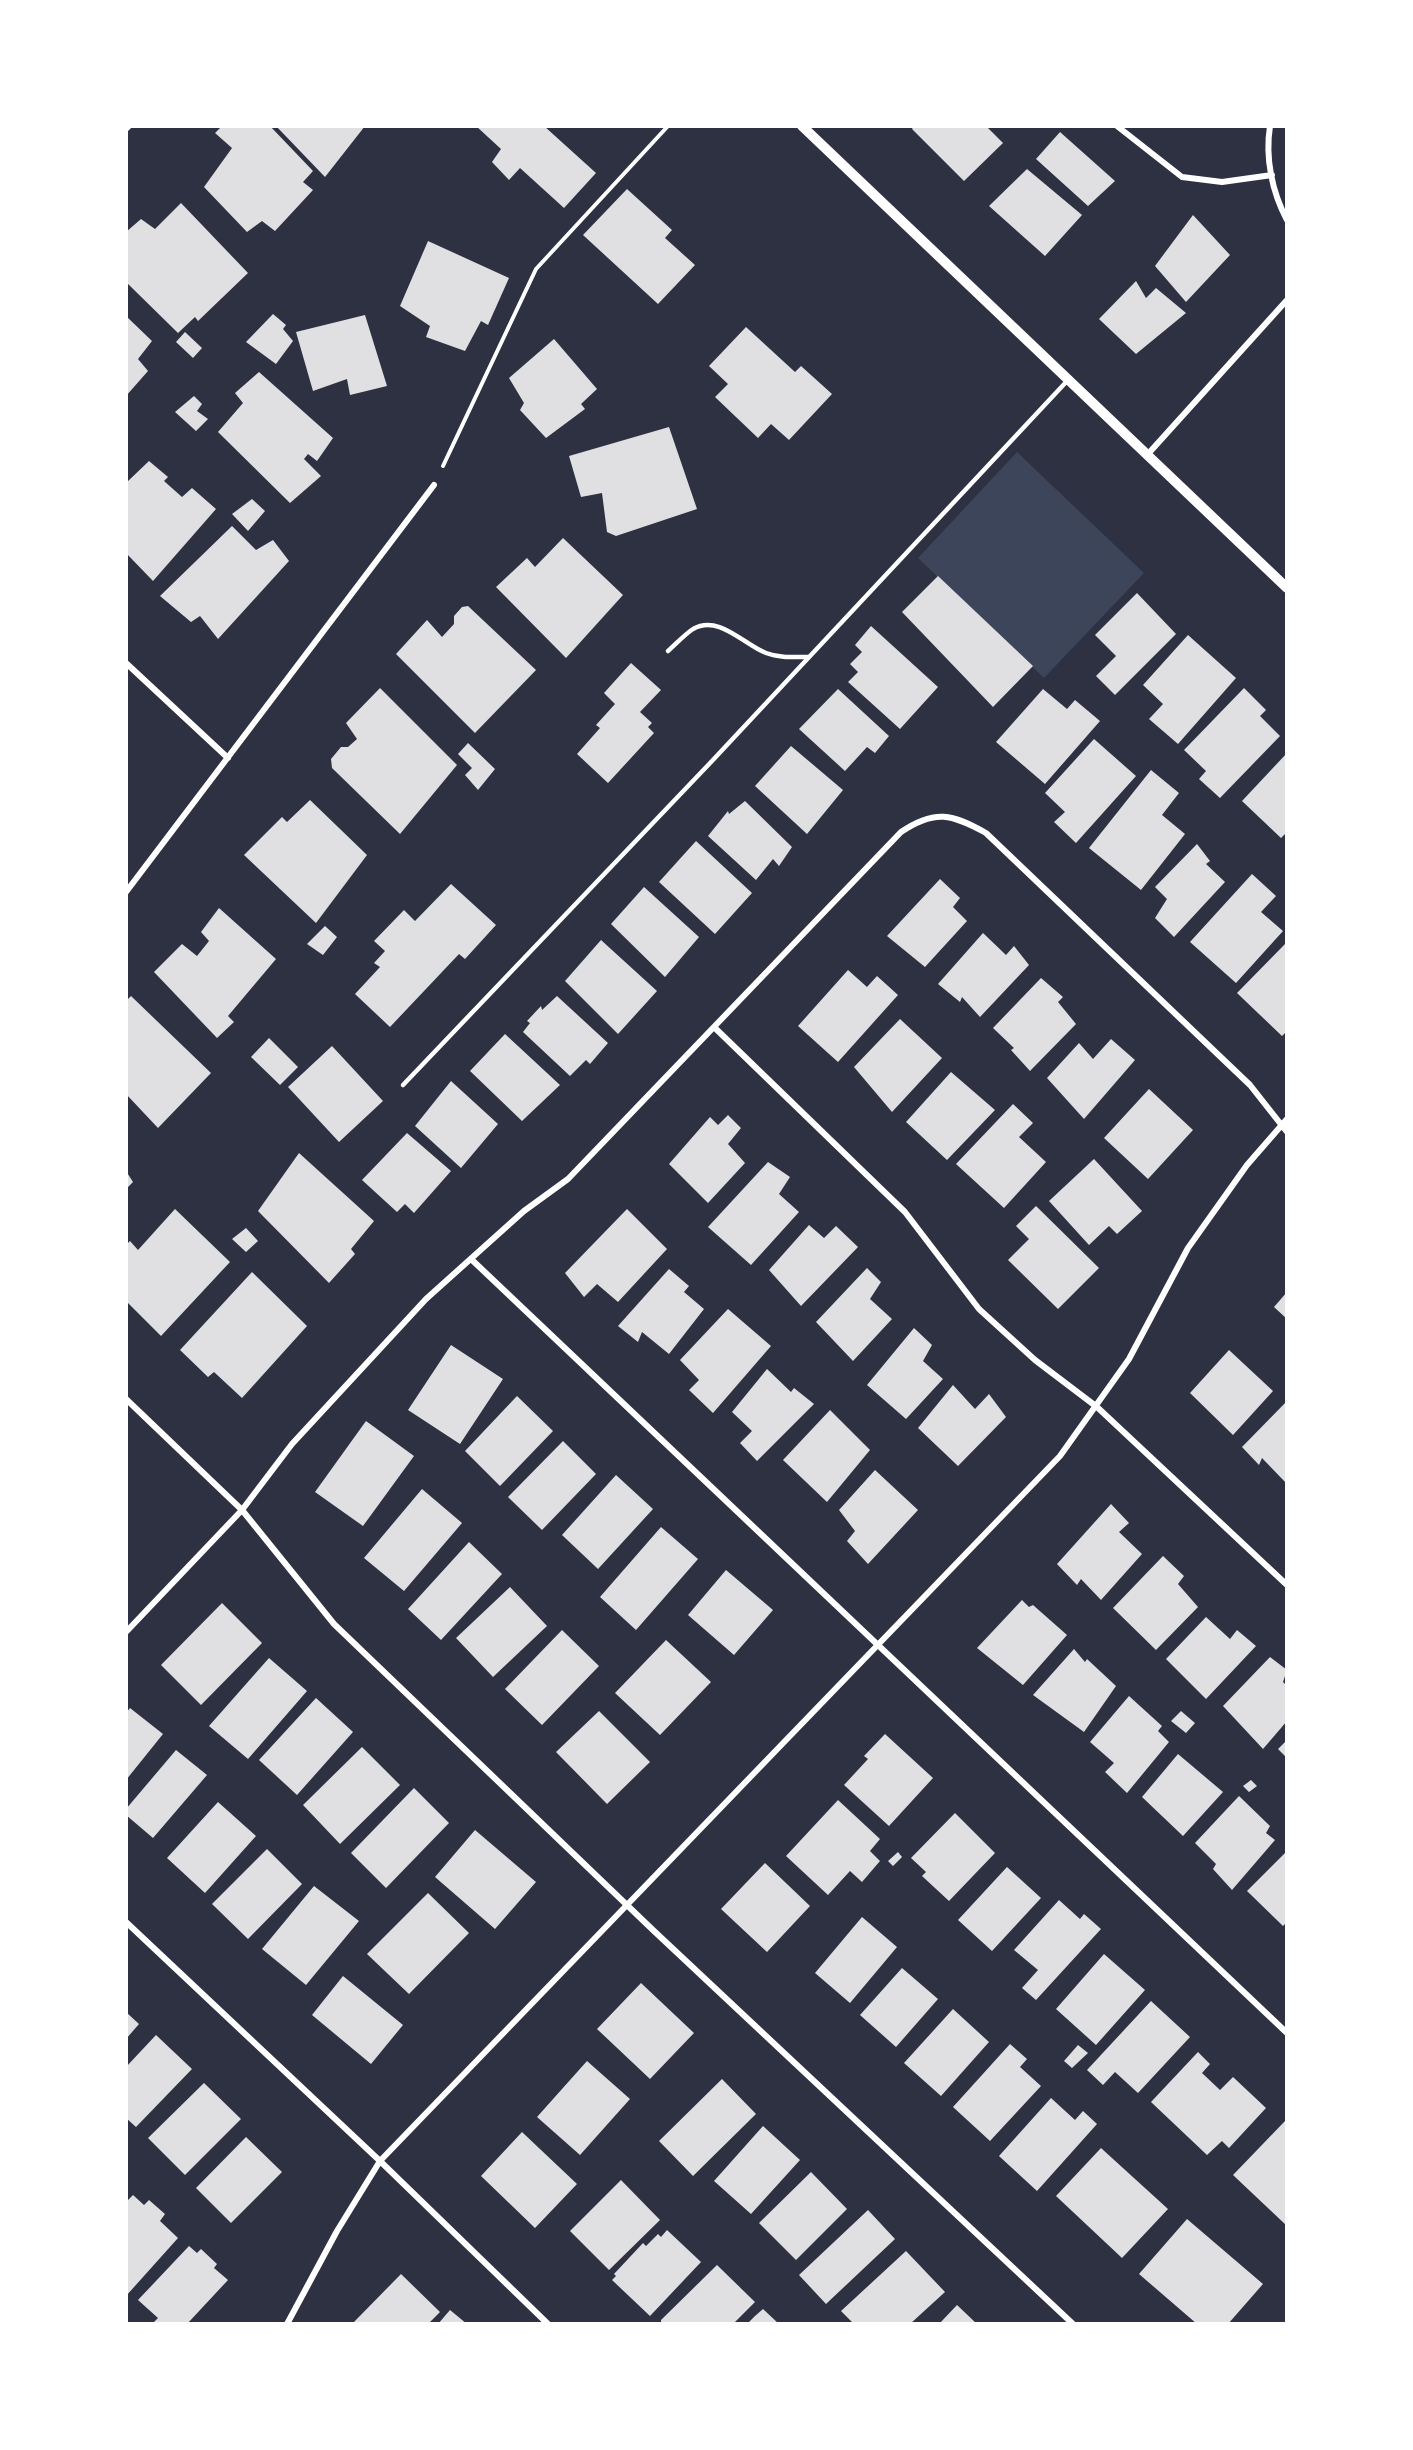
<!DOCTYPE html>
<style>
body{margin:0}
#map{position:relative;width:1413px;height:2450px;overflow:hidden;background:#2d3142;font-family:"PT Sans Narrow",sans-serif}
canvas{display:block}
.frame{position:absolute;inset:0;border:128px solid #fff;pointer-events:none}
</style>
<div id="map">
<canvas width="1413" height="2450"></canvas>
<div class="frame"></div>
</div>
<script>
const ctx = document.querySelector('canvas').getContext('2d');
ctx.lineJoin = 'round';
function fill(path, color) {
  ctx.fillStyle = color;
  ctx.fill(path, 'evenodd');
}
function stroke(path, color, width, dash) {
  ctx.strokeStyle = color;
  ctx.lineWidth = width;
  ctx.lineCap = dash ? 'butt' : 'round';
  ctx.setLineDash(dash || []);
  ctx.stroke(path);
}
fill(new Path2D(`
 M1017 452 1144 573 1044 678 918 558Z`), '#3c4559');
fill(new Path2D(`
 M222 126H270L313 171 303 182 313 190 275 231 262 221 247 232 204 187 232 148 215 133Z
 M276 126H365L325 177Z
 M476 126H544L596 173 564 208 520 168 509 180 492 162 501 149Z
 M914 126H986L1003 143 964 181 912 129Z
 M1060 132 1115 181 1088 206 1036 159Z
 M1027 169 1082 215 1045 256 989 206Z
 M627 189 672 230 665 238 695 265 658 304 583 235Z
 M181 203 248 273 198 321 195 317 178 333 126 282V232L141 219 155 229Z
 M1193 215 1230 255 1186 302 1155 266Z
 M428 241 509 278 488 325 481 321 465 351 426 337 430 326 400 306Z
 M1136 281 1146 298 1156 288 1186 313 1136 354 1099 319Z
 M273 314 286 325 283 329 293 341 276 364 246 342Z
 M365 315 387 386 350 395 347 379 313 391 296 332Z
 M126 316 152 341 138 359 148 371 126 396Z
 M746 327 795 372 801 366 832 394 789 440 771 424 758 438 715 397 728 384 709 366Z
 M185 332 202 348 193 358 176 342Z
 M554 339 597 389 581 404 585 409 546 438 520 410 524 403 509 378Z
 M259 372 333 438 317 461 308 454 304 459 321 476 290 503 218 432 243 403 235 393Z
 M194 396 202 404 197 411 208 419 196 431 175 412Z
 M669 427 697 509 616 536 607 532 602 493 581 497 569 456Z
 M149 461 168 477 164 481 182 497 192 488 216 509 153 581 126 553V483Z
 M252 499 265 511 248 531 232 514Z
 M232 526 256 550 273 540 289 561 218 639 200 616 191 622 160 596Z
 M563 538 623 595 566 658 496 587 527 558 535 567Z
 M938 576 1033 666 993 707 902 612Z
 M1137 593 1176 634 1115 695 1096 676 1116 656 1095 635Z
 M468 606 536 670 475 733 396 654 427 620 442 637 454 624V616L462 607Z
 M871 626 938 687 900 729 848 682 858 672 850 664 862 652 855 645Z
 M1188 635 1236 678 1178 744 1149 719 1163 704 1143 685Z
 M631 663 661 690 640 712 652 723 648 727 654 733 608 783 577 754 600 728 596 725 615 704 604 693Z
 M380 688 457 765 400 834 332 768 331 759 341 747H348L357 739 346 723Z
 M1244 688 1266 710 1260 716 1280 736 1220 798 1199 779 1206 771 1184 750Z
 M838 689 889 736 875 753 867 747 845 771 799 729Z
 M1043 689 1067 709 1075 700 1100 721 1045 784 996 742Z
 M1094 739 1136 776 1076 843 1054 822 1065 812 1045 793Z
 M468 743 495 769 478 790 465 775 472 768 458 754Z
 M791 746 843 790 807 834 755 786Z
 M1287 753V832L1281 838 1242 801Z
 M1151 770 1179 793 1162 815 1185 834 1141 890 1089 848Z
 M310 800 367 855 316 923 244 855 282 817 287 822Z
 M745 801 792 847 779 866 773 859 756 880 708 836 728 811 729 814Z
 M696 841 752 893 715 934 659 882Z
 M1197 844 1210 861 1206 864 1225 882 1174 937 1155 918 1167 899 1155 887Z
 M1252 874 1276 896 1261 912 1283 931 1236 983 1190 942Z
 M940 879 960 898 953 907 967 921 925 967 887 936Z
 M451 884 496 925 465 959 459 954 390 1027 355 994 380 967 374 963 385 951 374 941 404 910 415 921Z
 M644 887 699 937 665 977 611 924Z
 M219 908 276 959 228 1016 234 1022 217 1038 154 972 182 944 197 956 209 941 201 932Z
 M325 926 337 937 323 955 307 944Z
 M983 933 1006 955 1014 946 1029 965 980 1017 962 997 960 1002 938 984Z
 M601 940 657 991 618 1034 565 981Z
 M1285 944 1287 1031 1282 1036 1237 993Z
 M848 970 867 987 877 976 898 995 838 1062 798 1026Z
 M1041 978 1063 997 1058 1002 1076 1024 1030 1071 1011 1050 1014 1048 993 1028Z
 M131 996 211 1073 158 1128 126 1094V1001Z
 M557 996 608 1043 590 1064 586 1060 570 1076 523 1032 530 1023 527 1021 541 1006 542 1010Z
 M900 1019 942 1058 892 1112 854 1067Z
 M505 1034 560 1085 522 1121 470 1071Z
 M269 1038 298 1067 280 1085 251 1057Z
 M1111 1039 1135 1060 1084 1119 1047 1078 1079 1043 1093 1059Z
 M332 1046 383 1101 339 1142 288 1087Z
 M951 1072 995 1110 947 1160 906 1122Z
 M451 1081 498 1124 461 1168 415 1126Z
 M1149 1089 1193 1130 1148 1179 1104 1138Z
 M1013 1104 1033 1123 1019 1137 1046 1162 1004 1208 956 1164Z
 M728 1115 741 1128 728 1144 745 1163 708 1203 669 1164 710 1117 718 1125Z
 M407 1133 451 1171 414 1213 405 1204 397 1212 362 1180Z
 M299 1153 374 1221 351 1249 355 1254 329 1283 258 1211Z
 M1094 1159 1142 1211 1117 1234 1109 1226 1089 1245 1049 1201Z
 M768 1162 790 1177 779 1194 799 1212 751 1265 708 1227Z
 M126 1171 133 1182 126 1189Z
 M1036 1206 1099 1268 1058 1309 1008 1260 1029 1239 1016 1226Z
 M175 1209 230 1262 161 1336 126 1301V1245L130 1241 138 1250Z
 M627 1209 667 1249 618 1302 597 1284 584 1297 565 1273Z
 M809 1225 824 1238 836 1226 858 1247 801 1306 769 1270Z
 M246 1228 258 1241 246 1252 232 1239Z
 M867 1268 881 1282 870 1299 892 1319 853 1361 816 1322Z
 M669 1269 689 1286 684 1292 704 1309 669 1354 642 1332 638 1342 618 1326Z
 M252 1272 307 1326 242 1398 214 1372 208 1377 180 1350Z
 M1287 1292V1319L1274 1307Z
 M728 1309 771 1346 713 1413 689 1390 699 1380 680 1360Z
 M914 1328 932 1345 923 1361 943 1379 906 1419 867 1385Z
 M451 1345 503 1379 460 1444 408 1410Z
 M1229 1350 1273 1391 1233 1435 1190 1393Z
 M767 1369 791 1392 794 1388 814 1404 757 1461 740 1443 752 1431 732 1412Z
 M953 1385 975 1409 989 1394 1006 1417 958 1466 918 1428Z
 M517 1396 553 1431 500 1486 465 1451Z
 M1287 1401V1484L1262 1458 1259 1465 1242 1447Z
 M830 1410 870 1450 827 1502 783 1460Z
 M366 1421 414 1456 363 1526 315 1492Z
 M563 1441 596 1474 542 1530 508 1497Z
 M875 1470 918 1510 868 1564 847 1541 855 1531 839 1510Z
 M616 1475 653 1509 598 1569 562 1535Z
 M422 1489 462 1523 404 1591 364 1558Z
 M1111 1504 1129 1523 1119 1532 1142 1554 1101 1600 1081 1579 1077 1585 1057 1564Z
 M661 1527 698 1559 636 1630 600 1597Z
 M469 1542 502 1574 441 1640 408 1609Z
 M1163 1556 1184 1576 1178 1584 1198 1607 1156 1650 1113 1608Z
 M726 1570 773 1610 734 1655 688 1615Z
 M510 1587 547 1626 493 1677 456 1638Z
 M1022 1600 1029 1607 1033 1605 1067 1635 1023 1685 977 1648Z
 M222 1603 262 1643 201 1705 161 1665Z
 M1206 1617 1230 1639 1237 1630 1256 1646 1206 1699 1166 1659Z
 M562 1630 599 1666 542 1725 505 1689Z
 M666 1640 711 1682 660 1735 615 1693Z
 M1074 1649 1085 1662 1087 1659 1116 1686 1084 1732 1033 1695Z
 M1270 1657 1287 1670 1283 1682 1287 1686V1721L1263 1749 1223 1706Z
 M269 1658 307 1691 248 1759 209 1726Z
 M1129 1696 1162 1726 1158 1731 1169 1742 1127 1793 1105 1772 1114 1763 1090 1742Z
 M316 1698 353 1732 297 1795 259 1760Z
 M130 1708 163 1734 126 1780V1713Z
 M599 1711 650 1762 607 1804 556 1752Z
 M1181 1711 1195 1723 1186 1733 1171 1721Z
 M885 1734 933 1778 889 1826 844 1785 868 1759 864 1756Z
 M1287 1740V1758L1278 1749Z
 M362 1747 400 1785 340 1844 303 1805Z
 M176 1750 207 1775 153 1838 126 1815V1809Z
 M1178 1754 1223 1792 1183 1836 1142 1797Z
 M1251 1780 1257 1786 1249 1792 1243 1786Z
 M414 1788 449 1823 386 1888 351 1853Z
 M1239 1796 1270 1826 1266 1833 1275 1840 1232 1890 1213 1869 1216 1864 1195 1843Z
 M838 1800 880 1839 870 1851 880 1861 862 1882 850 1871 828 1895 786 1856Z
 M218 1802 256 1836 205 1893 167 1858Z
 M955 1813 995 1853 949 1901 922 1876 926 1872 911 1858Z
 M475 1830 536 1882 495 1929 435 1877Z
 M267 1849 302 1884 248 1939 212 1904Z
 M1287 1851V1922L1283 1926 1247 1891Z
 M898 1852 902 1857 893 1866 888 1861Z
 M765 1863 810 1906 767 1952 721 1909Z
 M1007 1867 1041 1898 992 1951 958 1920Z
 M314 1886 359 1921 306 1985 262 1949Z
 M428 1893 469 1933 409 1994 367 1954Z
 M1059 1900 1080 1919 1084 1914 1101 1929 1036 2000 1022 1988 1038 1970 1014 1950Z
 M862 1917 897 1947 850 2003 815 1973Z
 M1104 1954 1145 1990 1096 2045 1056 2009Z
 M902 1968 938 1999 896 2047 860 2015Z
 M343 1976 403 2025 371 2064 312 2015Z
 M641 1983 694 2033 650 2079 597 2029Z
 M1151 2001 1190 2037 1138 2093 1115 2072 1103 2085 1087 2070Z
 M953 2009 989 2042 941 2096 904 2063Z
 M126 2012 139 2024 126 2039Z
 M156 2035 192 2069 136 2127 126 2118V2067Z
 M1010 2044 1027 2059 1020 2067 1041 2086 990 2141 953 2107Z
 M1078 2045 1088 2053 1072 2068 1064 2061Z
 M1198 2052 1210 2064 1202 2073 1220 2090 1233 2077 1266 2108 1229 2148 1222 2141 1207 2155 1151 2102Z
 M587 2061 630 2099 580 2155 537 2117Z
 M722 2079 756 2114 693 2176 659 2141Z
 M204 2083 241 2119 185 2175 148 2138Z
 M1051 2098 1075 2120 1083 2111 1097 2124 1037 2191 999 2156Z
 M1285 2121 1287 2123V2226L1233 2175Z
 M763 2126 800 2160 751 2214 714 2181Z
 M522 2132 577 2184 535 2228 481 2176Z
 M246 2137 282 2172 231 2223 196 2188Z
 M1101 2148 1168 2209 1122 2258 1056 2196Z
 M811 2172 847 2209 796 2260 759 2223Z
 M621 2180 660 2220 609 2270 570 2231Z
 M133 2195 144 2205 149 2200 165 2214 160 2221 178 2238 126 2296V2202Z
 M868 2210 895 2239 826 2304 799 2275Z
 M1187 2219 1263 2284 1228 2324H1197L1139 2274Z
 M667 2230 701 2262 650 2316 612 2280 616 2276 614 2274 643 2243 646 2246 658 2234 661 2237Z
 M189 2246 197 2253 201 2249 217 2264 214 2268 228 2280 187 2324H156L154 2322 158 2318 138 2300Z
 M906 2251 945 2292 910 2324H854L841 2311Z
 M717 2265 755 2302 733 2324H661V2320Z
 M401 2274 440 2312 428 2324H352Z
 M957 2305 977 2324H939Z
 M763 2309 779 2324H747L755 2316Z
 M450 2310 467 2324H438Z`), '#e0e0e3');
stroke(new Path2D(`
 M443 466 536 269 668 126`), '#fff', 4);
stroke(new Path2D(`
 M668 651C676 644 684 635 693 629 719 614 744 645 766 653 779 658 794 657 808 657
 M403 1085 712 761 1068 380`), '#fff', 4.5);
stroke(new Path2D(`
 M1117 126 1182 177 1222 182 1272 175
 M1270 126C1265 158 1272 192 1287 220
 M126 129 129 126
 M1148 454 1287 300
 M126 663 228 758
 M126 892 434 485
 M715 1028 905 1212 979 1309 1035 1360 1097 1407 1287 1585
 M471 1259 1287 2033
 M126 1399 242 1510 334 1624 654 1931 1073 2324
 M126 1632 242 1510 292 1444 426 1299 524 1211 568 1179 901 832C935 809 952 814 986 833L1250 1085 1287 1132
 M126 1922 380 2161 548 2324
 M287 2324 337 2231 380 2161 1060 1456 1129 1359 1188 1248 1247 1165 1287 1119`), '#fff', 6);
stroke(new Path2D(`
 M802 126 1287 588`), '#fff', 10);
</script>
